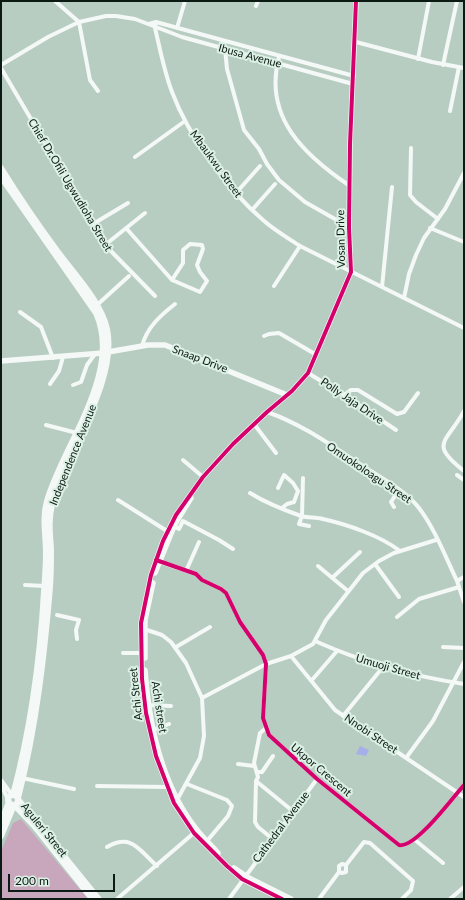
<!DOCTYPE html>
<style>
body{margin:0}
#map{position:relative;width:465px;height:900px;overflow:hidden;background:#b7cdc2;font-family:Lato,sans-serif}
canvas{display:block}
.frame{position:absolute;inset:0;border:2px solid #0b1a13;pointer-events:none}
.scale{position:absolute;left:8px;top:874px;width:107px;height:18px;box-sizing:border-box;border:2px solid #0b1a13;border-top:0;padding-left:5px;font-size:12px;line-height:14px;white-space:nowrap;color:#0b1a13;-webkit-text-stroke:3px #ddf1e6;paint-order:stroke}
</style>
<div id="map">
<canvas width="465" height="900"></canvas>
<div class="frame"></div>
<div class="scale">200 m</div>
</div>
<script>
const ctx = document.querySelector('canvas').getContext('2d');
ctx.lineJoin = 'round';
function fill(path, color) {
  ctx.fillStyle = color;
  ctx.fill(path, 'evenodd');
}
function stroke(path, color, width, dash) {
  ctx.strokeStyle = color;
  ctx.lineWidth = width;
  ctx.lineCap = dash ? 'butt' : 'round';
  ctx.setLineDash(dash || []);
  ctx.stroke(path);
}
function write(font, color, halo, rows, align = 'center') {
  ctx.font = font + ' Lato,sans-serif';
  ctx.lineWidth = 4;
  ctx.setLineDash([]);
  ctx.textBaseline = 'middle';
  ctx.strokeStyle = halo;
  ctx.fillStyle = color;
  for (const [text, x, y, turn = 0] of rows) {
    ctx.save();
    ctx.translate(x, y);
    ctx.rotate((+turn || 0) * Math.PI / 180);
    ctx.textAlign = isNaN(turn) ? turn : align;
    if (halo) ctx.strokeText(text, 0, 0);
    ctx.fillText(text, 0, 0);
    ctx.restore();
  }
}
fill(new Path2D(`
 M21 819 88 899H1V851L13 823Z`), '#c8a7bd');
fill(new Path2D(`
 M360 746 369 750 366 756 356 754Z`), '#a7afe8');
stroke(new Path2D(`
 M55 1 79 22 90 80 98 91
 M256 6 258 1
 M156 22 155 28C160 49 164 71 172 92 189 137 227 189 263 220 274 230 288 238 300 246L464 328
 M149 24 156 22 354 76
 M177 28 185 1
 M356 42 432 62 464 68
 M225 49 227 69 244 130 259 149 267 164 279 180 305 202 349 227
 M279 57C263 117 304 155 350 186
 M418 59 429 1
 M1 65 48 37 79 22 106 16H116L135 19 182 37 353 84
 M443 65 457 1
 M1 68 105 245 155 296
 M450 111 459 67
 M411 148 410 195 416 202 438 219
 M135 157 185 121
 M236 193 260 166
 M252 210 275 184
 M93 224 128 203
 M126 228 172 280 200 292 207 281 200 272 197 265 203 249 202 245 190 244 183 250V263L172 280
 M430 228 464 242
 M105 245 145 213
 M274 286 300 246
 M382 287 392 187
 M404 298 409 274 416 255 424 238 445 209 464 173
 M97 305 129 276
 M20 312 41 327 53 358
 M264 336 269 334 279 333 315 354
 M142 346C147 327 161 315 175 304
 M308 373 344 395 396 430
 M50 384 59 371 63 357
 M73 385 81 382 87 365 95 354
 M344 395 351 390H358L397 414 404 412 418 393
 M464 411C447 443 428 443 464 471
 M267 412C302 424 332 446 363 466 381 478 405 490 419 508 435 529 446 558 457 581
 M254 424 276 453
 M46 425 77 433
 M183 460 203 477
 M457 475 464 480
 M303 478 302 516 299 524 309 526
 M278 488 284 475 293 483 298 491 294 502 287 504 282 508
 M250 493C266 503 284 510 301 516 308 518 316 517 323 519 346 524 381 536 400 551
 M118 500 167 531
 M394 507 391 502 399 490
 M174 526 179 529 183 521 219 540 233 549
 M157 561 196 574 202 580 221 589 226 593 240 622 263 655 266 664 263 718 269 735 317 779 399 845C415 849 453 797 464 785
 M375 564 399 597
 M318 566 348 591
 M186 571 199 542
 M464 577 457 581 464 602
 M332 578 360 552
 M25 585 45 586
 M57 615 79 620 76 630 77 639
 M397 617 419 599 459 587
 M144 629 162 635 171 642 186 663 202 698 204 736 200 758 177 800
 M315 641C364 663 412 676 464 684
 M176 647 210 627
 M443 647 464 648
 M123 653H141
 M291 656 335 710 464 797
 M312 680 337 651
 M202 698 266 664 291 656 313 644 326 620 363 573 379 561 394 553 436 540
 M148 705 171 706
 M343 716 383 667
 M266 728 260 733 254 763 258 777 256 781 255 822 258 827 269 836
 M153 730 169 724
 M406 758 433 721 464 662
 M238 764 254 766
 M257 772H262L273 756
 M22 778 74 789
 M1 780 12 795
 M256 781 289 808
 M187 784 227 800 232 806 228 816 207 841
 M1 785 8 799
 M97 786 167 787
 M415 840 443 863
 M107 847C132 833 139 850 157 866
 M346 865 364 842 370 843 413 881 411 890 402 899
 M117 899 195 832
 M229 899 317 779
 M319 899 339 872V866L342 864 346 865V872L342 873 339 872
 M450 899 464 887`), '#f4f8f6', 4);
stroke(new Path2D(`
 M108 352 148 345H165L287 395
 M1 361 103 353
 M155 573 175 524 191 498
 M145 658V620L153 583
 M145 670C149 726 162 786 197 830 203 838 211 845 218 853
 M18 799 99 899
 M14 805 34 826 92 899
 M234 868 249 878 291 899
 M282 899 242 879 227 866 194 833 174 803 156 756 146 713 142 679 141 623 151 575 163 541 176 515 203 477 233 444 267 412 292 391 308 373 351 272 349 227 350 144 356 1`), '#f4f8f6', 5.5);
stroke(new Path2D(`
 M1 168C19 197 38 225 58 252 75 275 101 302 107 329 118 382 65 454 52 505 48 520 50 534 51 549 51 562 51 574 50 587 44 658 36 728 18 798
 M1 177 96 313C123 373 63 445 47 501 42 518 46 535 46 553 46 566 45 579 44 592 40 661 31 728 13 795
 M8 800a5 5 0 1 1 10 0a5 5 0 1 1-10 0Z
 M1 822 9 802
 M1 836 14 805`), '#f4f8f6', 6);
stroke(new Path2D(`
 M156 560 196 574 202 580 221 589 226 593 240 622 263 655 266 664 263 718 269 735 317 779 399 845C415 849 453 797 464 785
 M282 899 242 879 227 866 194 833 174 803 156 756 146 713 142 679 141 623 151 575 163 541 176 515 203 477 233 444 267 412 292 391 308 373 351 272 349 227 350 144 356 1`), '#d6006c', 4);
write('11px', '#0b1a13', '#ddf1e6', [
 ["Ibusa Avenue",250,56,15],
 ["Mbaukwu Street",216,164,54],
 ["Chief Dr.Ofili Ugwudioha Street",70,185,59],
 ["Vosan Drive",341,239,-91],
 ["Snaap Drive",200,359,21],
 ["Polly Jaja Drive",352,401,34],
 ["Independence Avenue",73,455,-68],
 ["Omuokoloagu Street",369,473,34],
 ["Umuoji Street",388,667,16],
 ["Achi Street",136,694,-96],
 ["Achi street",159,707,81],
 ["Nnobi Street",371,734,34],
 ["Ukpor Crescent",321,770,40],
 ["Cathedral Avenue",281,827,-53],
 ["Aguleri Street",44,830,51]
]);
</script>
